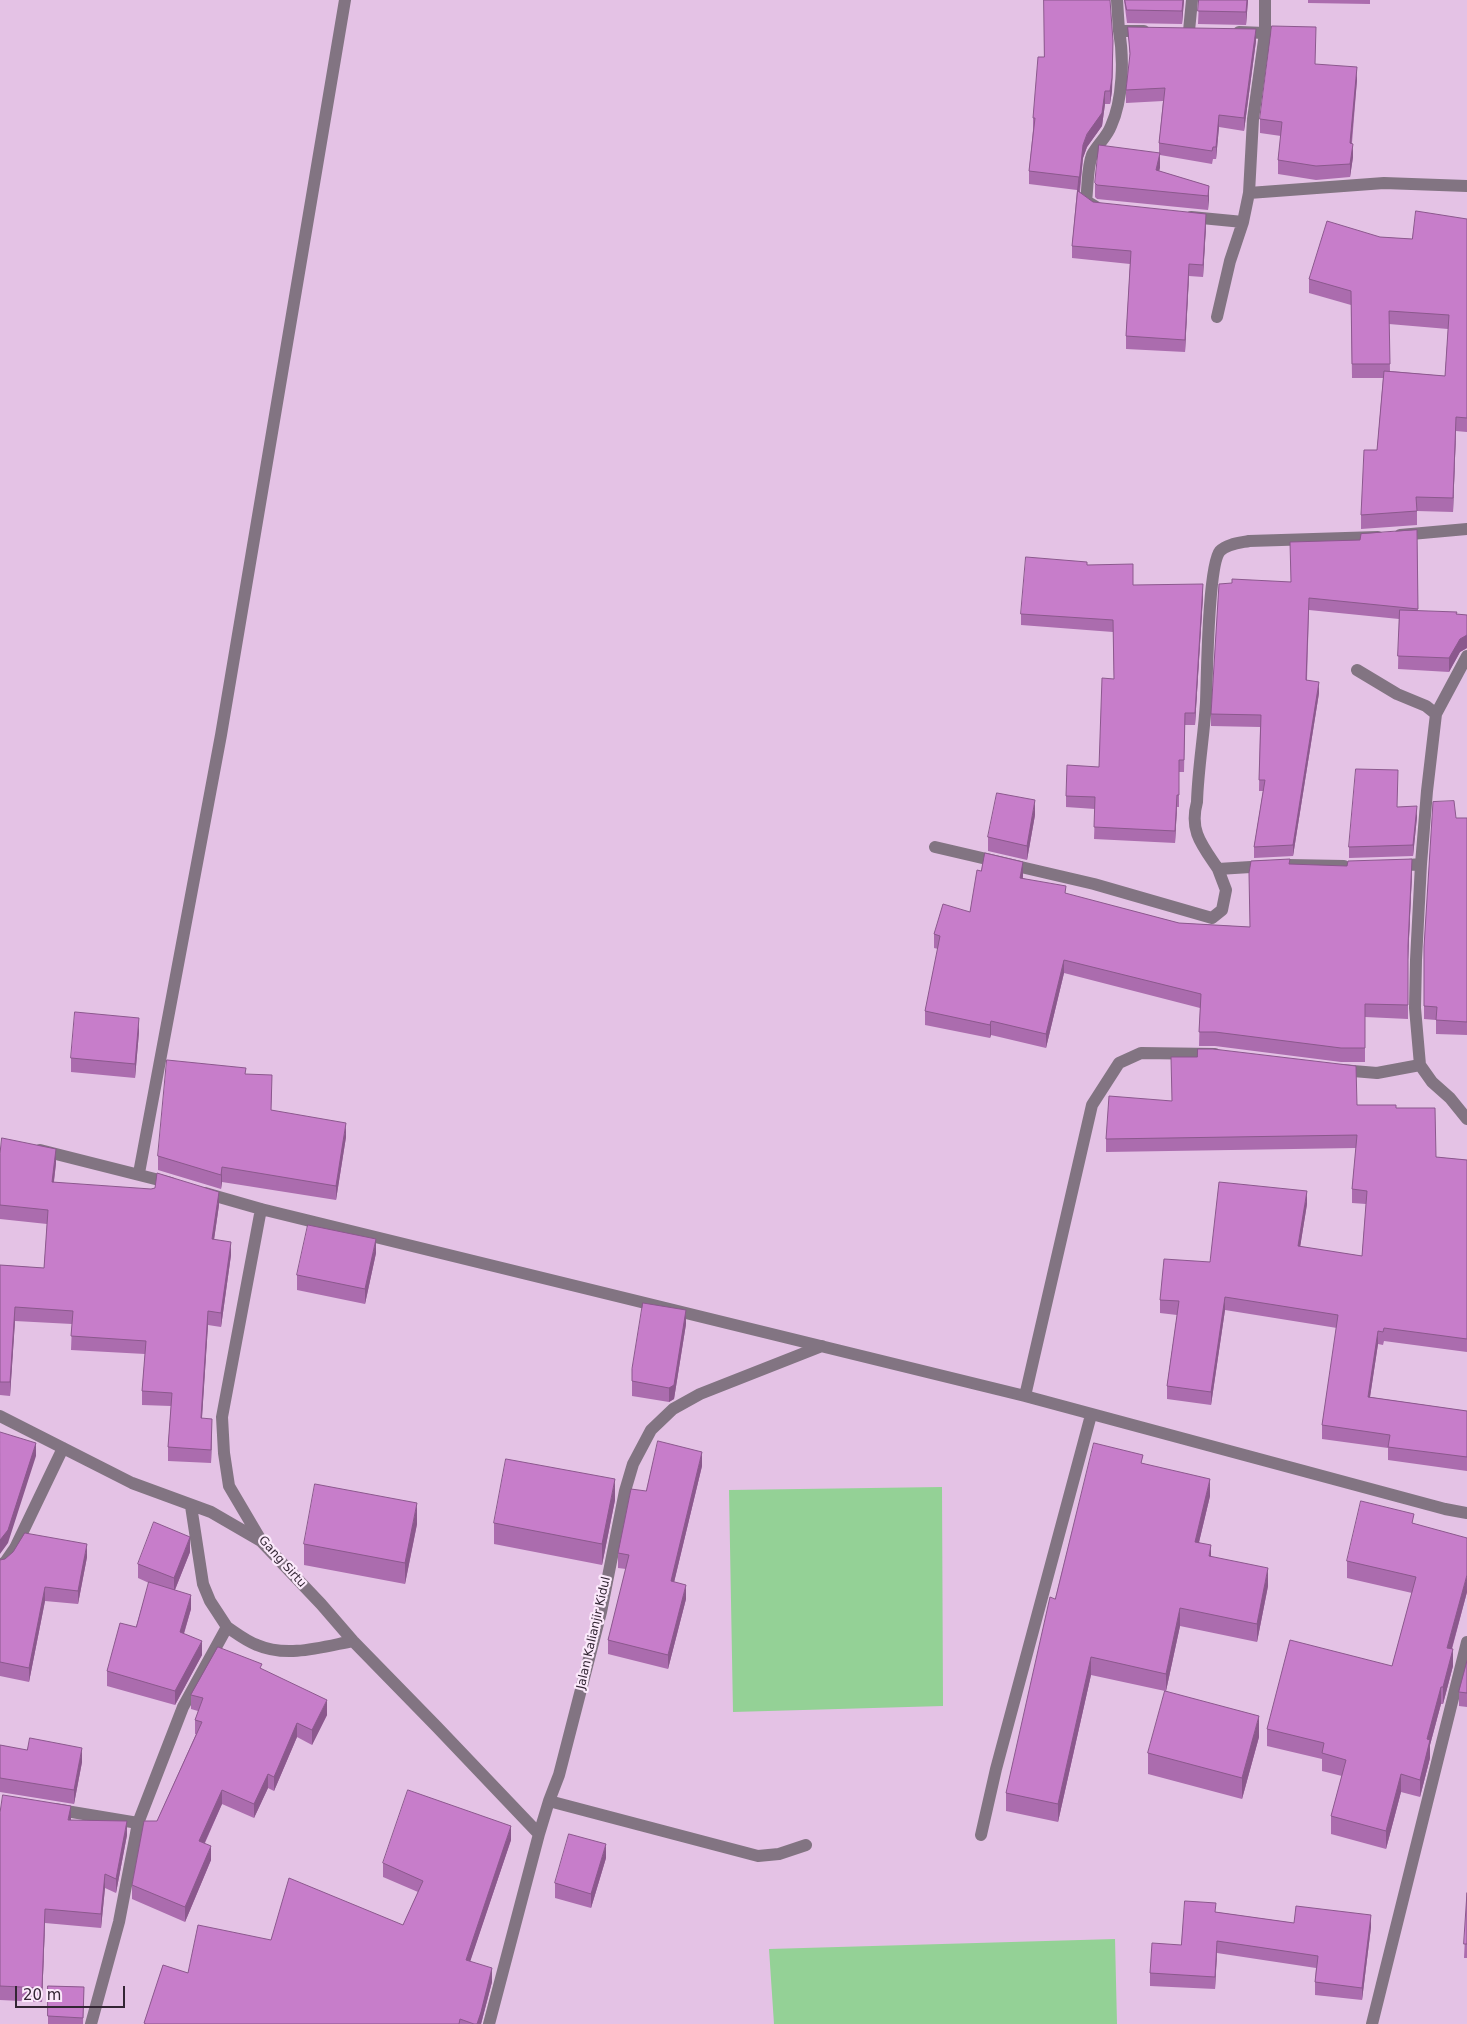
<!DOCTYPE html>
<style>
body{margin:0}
#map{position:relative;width:1467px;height:2024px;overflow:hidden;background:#e4c2e5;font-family:"DejaVu Sans",sans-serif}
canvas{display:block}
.scale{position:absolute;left:15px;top:1986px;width:110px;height:22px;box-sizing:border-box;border:2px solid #332634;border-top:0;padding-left:6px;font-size:15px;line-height:18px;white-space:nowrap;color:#332634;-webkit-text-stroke:4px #fbe9fb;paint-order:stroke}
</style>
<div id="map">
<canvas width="1467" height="2024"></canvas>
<div class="scale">20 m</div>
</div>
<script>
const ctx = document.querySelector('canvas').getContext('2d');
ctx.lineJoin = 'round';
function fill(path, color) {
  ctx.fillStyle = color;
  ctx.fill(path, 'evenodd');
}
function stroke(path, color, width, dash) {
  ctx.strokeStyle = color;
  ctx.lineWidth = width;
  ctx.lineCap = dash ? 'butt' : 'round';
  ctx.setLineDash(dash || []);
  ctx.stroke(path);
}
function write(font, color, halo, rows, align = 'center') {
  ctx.font = font + ' "DejaVu Sans",sans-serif';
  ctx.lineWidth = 4.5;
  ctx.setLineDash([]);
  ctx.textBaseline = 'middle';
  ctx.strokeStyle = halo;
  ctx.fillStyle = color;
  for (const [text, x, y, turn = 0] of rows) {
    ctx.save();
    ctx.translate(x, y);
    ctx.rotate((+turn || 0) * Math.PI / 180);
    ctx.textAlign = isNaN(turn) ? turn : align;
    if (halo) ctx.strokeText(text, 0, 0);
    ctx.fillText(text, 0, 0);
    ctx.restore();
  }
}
fill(new Path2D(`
 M942 1487 943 1706 733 1712 729 1490Z
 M1115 1939 1117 2024H774L769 1949Z`), '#94d196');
stroke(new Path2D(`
 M1117 0 1119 31
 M1189 31 1192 0
 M1239 32 1265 33
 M1249 193 1253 119 1265 33V0
 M1096 207 1086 201C1088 187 1087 168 1092 155 1097 145 1107 137 1111 126 1123 100 1124 58 1119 31H1144
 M1191 217 1243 222
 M1217 317 1230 261 1243 222 1249 193 1384 183 1467 186
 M1400 535 1467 529
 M1467 656 1436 714 1427 791 1421 864 1416 960 1415 1008 1420 1065 1432 1082 1450 1098 1467 1119
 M1357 670 1397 694 1426 706 1436 714
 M935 847 1094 884 1212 918 1222 910 1226 890 1218 869
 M1289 865 1344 866
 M1267 866 1218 869C1202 845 1189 831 1197 802 1198 768 1204 736 1206 702 1207 678 1208 565 1220 551 1227 544 1239 543 1249 541L1378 537
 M1396 866 1421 864
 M1341 1070 1377 1073 1420 1065
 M40 1150 171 1183
 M139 1173 221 735 345 0
 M205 1193 261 1209 1025 1396 1445 1509 1467 1513
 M261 1209 222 1417 224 1453 229 1486 262 1542 321 1604 353 1641 437 1727 539 1834
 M1025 1396 1092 1105 1119 1063 1141 1053 1215 1054
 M0 1416 132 1483 211 1512 261 1541
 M191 1506 203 1584 210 1601 227 1627
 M0 1566 6 1561 15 1548 63 1448
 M549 1801 758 1856 779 1854 806 1845
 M54 1809 138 1823
 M981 1835 996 1769 1091 1415
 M91 2024 119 1922 138 1823 183 1707 227 1627C236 1633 246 1641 257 1645 287 1658 322 1647 353 1641
 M489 2024 539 1834 549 1801 559 1775 601 1612 625 1491 633 1464 651 1430 673 1409 700 1394 822 1346
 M1372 2024 1467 1642`), '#827482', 12);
fill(new Path2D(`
 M1124 0H1184L1182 24 1127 23Z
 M1199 0H1248L1246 25 1198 24Z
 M1308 0H1370V4L1308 3Z
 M1128 27 1256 41 1244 131 1219 127 1216 159H1213L1212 164 1160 155 1159 171 1209 186 1208 210 1097 199 1095 197V183L1159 153V143L1163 101 1126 103V90L1130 59Z
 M1113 54 1112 91 1110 104H1105L1102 126 1087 147 1083 158 1080 192 1093 202 1206 226 1203 277 1189 276 1185 352 1126 349V336L1130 264 1072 258V246L1077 190 1029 184V171L1033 130V118L1044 57Z
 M1315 64 1357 80 1352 143 1353 157 1350 177 1316 180 1278 174V160L1281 136 1260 133V119Z
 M1467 219V432L1456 431 1453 512 1417 511V525L1361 529V515L1377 450 1383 378H1352L1351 305 1309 293V279L1380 237 1412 239ZM1389 324 1448 329 1445 376 1390 371Z
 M1417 530 1418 611 1467 615V648L1460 652 1449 672 1398 669 1399 619 1309 610 1307 680 1319 693 1293 856 1254 858V847L1263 791H1259L1260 727 1211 726V714L1290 582 1360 540Z
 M1087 565 1133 585 1203 596 1195 725H1185L1184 772H1179V807H1177L1175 843 1094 839 1095 809 1066 807V796L1099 767 1114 679 1113 632 1021 625V614Z
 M1398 807 1417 817 1413 856 1349 858V847Z
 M1035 815 1027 860 988 851V837Z
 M1456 818H1467V1035L1436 1034V1020L1424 1019V947Z
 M1290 864 1412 873 1408 960V1019L1365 1017V1062H1341L1215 1046H1199L1200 1008 1064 973 1046 1048 991 1035 990 1038 925 1025V1011L938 949 934 948V934L970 912 981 871 1023 876V878L1066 894 1179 923 1250 927Z
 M139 1032 135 1078 71 1072V1058Z
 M246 1074 272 1090 271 1110 346 1137 336 1200 222 1182 221 1189 158 1170V1156Z
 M1172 1101 1357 1105 1396 1108 1436 1157 1467 1160V1352L1384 1341 1383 1345 1378 1344 1370 1397 1467 1411V1471L1388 1460V1448L1322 1439V1425L1337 1328 1225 1310 1211 1405 1167 1399V1386L1177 1315 1160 1313V1300L1210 1262 1307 1204 1300 1247 1362 1256 1366 1204 1352 1203V1189L1356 1148 1106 1152V1139Z
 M0 1154 56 1163 54 1182 219 1205 214 1240 231 1255 221 1327 208 1325 202 1418 212 1432 211 1463 168 1461V1447L171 1406 142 1405V1391L145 1354 71 1350 72 1324 15 1321 10 1396 0 1395V1265L44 1268 47 1224 0 1219Z
 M376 1253 365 1304 297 1290V1275Z
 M686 1324 674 1399 669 1402 632 1396V1369Z
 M1143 1463 1210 1496 1199 1542 1211 1557 1268 1586 1257 1642 1180 1626 1166 1691 1259 1737 1242 1799 1148 1774V1753L1165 1691 1091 1675 1058 1822 1006 1811V1793L1055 1599Z
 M702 1466 674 1582 686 1599 668 1669 608 1654V1640L626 1569 618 1568V1553L646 1491Z
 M615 1500 602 1565 494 1544V1523Z
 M1414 1523 1467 1592 1452 1649 1453 1666 1443 1704H1441L1430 1745V1758L1420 1797 1401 1792 1386 1849 1331 1834V1816L1342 1776 1322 1771V1759L1267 1746V1729L1392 1666 1412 1593 1347 1578V1561Z
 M417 1524 405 1584 304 1565V1544Z
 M190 1552 175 1590 191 1609 184 1634 202 1655 175 1705 107 1686V1671L136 1627 149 1583 138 1578V1564Z
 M87 1557 78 1604 45 1601 29 1682 0 1676V1560Z
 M1467 1661V1707L1459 1706V1692Z
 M262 1669 327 1715 312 1745 297 1737 274 1791 268 1788 254 1818 222 1804 205 1843 211 1860 185 1922 132 1899V1885L157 1821 196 1734H195V1720L198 1711 191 1709V1695Z
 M0 1745 82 1762 74 1804 0 1792Z
 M0 1813 71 1820 127 1835 116 1893 105 1888 101 1928 45 1923 42 2002 0 2000Z
 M511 1840 470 1961 492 1982 481 2024H144L163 1965 188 1973 271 1940 403 1925 418 1892 383 1877V1863Z
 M606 1858 591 1908 555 1898V1883Z
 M1467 1893V1958H1464Z
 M1216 1912 1294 1923 1371 1927 1362 2000 1315 1995V1982L1316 1968 1217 1953 1215 1989 1150 1986V1973L1181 1945Z
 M48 1986 84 1987 83 2024H48Z`), '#ab6cae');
fill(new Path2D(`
 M1183 0H1184L1182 24V11Z
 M1247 0H1248L1246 25V12Z
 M1256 29V41L1244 131V118Z
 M1113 41 1112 91 1110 104V91Z
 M1357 67V80L1350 157V143Z
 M1105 91V104L1102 126 1087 147 1083 158 1078 204V191L1083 145Z
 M1219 115V127L1216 159V147Z
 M1353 144V157L1350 177V164Z
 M1160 153V168L1156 184V170Z
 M1209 186V200L1208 210V196Z
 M1206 214V226L1203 277V265Z
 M1189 264V276L1185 352V340Z
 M1456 417V431L1453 512V498Z
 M1203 584V596L1195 725V713Z
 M1467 635V648L1460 652 1449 672V658L1460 639Z
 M1319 682V693L1293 856V845Z
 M1177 795V807L1175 843V831Z
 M1035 800V815L1027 860V846Z
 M1417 806V817L1413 856V845Z
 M1412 859V873L1408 960V946Z
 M1023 862V876L1020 892V878Z
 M1064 960V973L1046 1048V1034Z
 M139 1018V1032L135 1078V1064Z
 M991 1021V1035L990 1038V1025Z
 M346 1123V1137L336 1200V1186Z
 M56 1149V1163L52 1196V1182Z
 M222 1167V1182L221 1189V1175Z
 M1307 1191V1204L1298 1260V1246Z
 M219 1192V1205L212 1253V1239Z
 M376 1239V1253L365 1304V1289Z
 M231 1242V1255L221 1327V1313Z
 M1225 1297V1310L1211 1405V1392Z
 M15 1307V1321L10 1396V1382Z
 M686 1310V1324L674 1399 669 1402V1388Z
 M208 1311V1325L201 1432V1418Z
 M1378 1331V1344L1368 1410V1397Z
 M212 1419V1432L211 1463V1450Z
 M36 1443V1456L8 1543 0 1554V1540Z
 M702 1452V1466L671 1595V1581Z
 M615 1479V1500L602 1565V1544Z
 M1210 1479V1496L1195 1559V1542Z
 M417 1503V1524L405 1584V1563Z
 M190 1537V1552L174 1592V1578Z
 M87 1544V1557L78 1604V1591Z
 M1211 1545V1563L1209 1556Z
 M1268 1568V1586L1257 1642V1624Z
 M1467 1575V1592L1447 1666V1648Z
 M686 1585V1599L668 1669V1655Z
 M45 1587V1601L29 1682V1668Z
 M191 1595V1609L180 1646V1632Z
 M1180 1608V1626L1166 1691V1674Z
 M202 1641V1655L175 1705V1691Z
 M1453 1649V1666L1443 1704V1687Z
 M1091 1657V1675L1058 1822V1804Z
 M1441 1687V1704L1430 1745V1758L1420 1797V1780L1427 1739Z
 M327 1700V1715L312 1745V1730Z
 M1259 1716V1737L1242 1799V1778Z
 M297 1723V1737L274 1791V1777Z
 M82 1748V1762L74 1804V1790Z
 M268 1774V1788L254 1818V1804Z
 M1401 1774V1792L1386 1849V1831Z
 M222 1790V1804L199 1855V1841Z
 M71 1806V1820H68Z
 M127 1821V1835L116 1893V1879Z
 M511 1826V1840L466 1974V1960Z
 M606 1844V1858L591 1908V1894Z
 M211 1846V1860L185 1922V1907Z
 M105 1874V1888L101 1928V1914Z
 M45 1909V1923L42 2002V1988Z
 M1371 1915V1927L1362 2000V1988Z
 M1217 1941V1953L1215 1989V1977Z
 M492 1968V1982L481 2024H477Z`), '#8b588d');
const building = new Path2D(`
 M1044 0H1110L1113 41 1112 78 1110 91H1105L1102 113 1087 134 1083 145 1078 191 1093 202 1206 214 1203 265 1189 264 1185 340 1126 336 1131 251 1072 246 1079 177 1029 171 1035 118H1033L1038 57H1044Z
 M1125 0H1183L1182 11 1127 10Z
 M1199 0H1247L1246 12 1198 11Z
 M1272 26 1316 27 1315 64 1357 67 1350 143 1353 144 1350 164 1316 166 1278 160 1282 122 1260 119Z
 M1128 27 1256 29 1244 118 1219 115 1216 147H1213L1212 151 1159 143 1165 88 1126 90 1130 54Z
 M1099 145 1160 153 1156 170 1209 186 1208 196 1097 185 1095 183Z
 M1416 211 1467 219V418L1456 417 1453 498 1416 497 1417 511 1361 515 1364 450H1377L1384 371 1445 376 1449 315 1389 311 1390 364H1352L1351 291 1309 279 1327 221 1380 237 1412 239Z
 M1417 530 1418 609 1309 598 1306 680 1319 682 1293 845 1254 847 1265 780H1259L1261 715 1211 714 1219 584 1232 583V579L1291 582 1290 542 1360 540 1361 534Z
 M1026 557 1087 562V565L1133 564V585L1203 584 1195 713H1185L1184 760H1179V795H1177L1175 831 1094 827 1095 797 1066 796 1067 765 1099 767 1102 678 1114 679 1113 620 1021 614Z
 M1400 610 1457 612 1456 614 1467 615V635L1460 639 1449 658 1398 656Z
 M1356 769 1398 770 1397 807 1417 806 1413 845 1349 847Z
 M997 793 1035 800 1027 846 988 837Z
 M1454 801 1456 818H1467V1022L1436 1020 1437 1007 1424 1006V947L1433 802Z
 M985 853 1023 862 1020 878 1066 886 1065 893 1179 923 1250 927 1249 873 1251 861 1290 859 1289 864 1347 866 1348 861 1412 859 1408 946V1005L1365 1004V1048H1341L1215 1032H1199L1201 994 1064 960 1046 1034 991 1021 990 1025 925 1011 940 936 934 934 943 904 970 912 977 870 981 871Z
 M75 1012 139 1018 135 1064 71 1058Z
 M1198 1049H1213L1356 1066 1357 1105H1396V1108H1435L1436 1157 1467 1160V1339L1384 1328 1383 1332 1378 1331 1368 1397 1467 1411V1457L1388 1447 1390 1435 1322 1425 1338 1315 1225 1297 1211 1392 1167 1386 1179 1301 1160 1300 1164 1259 1210 1262 1219 1182 1307 1191 1298 1246 1362 1256 1367 1191 1352 1189 1357 1135 1106 1139 1109 1096 1172 1101 1171 1057H1197Z
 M167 1060 246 1068 245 1074 272 1075 271 1110 346 1123 336 1186 222 1167 221 1175 158 1156Z
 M2 1138 56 1149 52 1182 151 1189 155 1188 157 1173 219 1192 212 1239 231 1242 221 1313 208 1311 201 1418 212 1419 211 1450 168 1447 172 1393 142 1391 146 1341 71 1336 73 1311 15 1307 10 1382H0V1265L44 1268 48 1210 0 1205V1154Z
 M308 1225 376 1239 365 1289 297 1275Z
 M643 1303 686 1310 674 1385 669 1388 632 1381V1369Z
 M0 1432 36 1443 8 1530 0 1540Z
 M658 1441 702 1452 671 1581 686 1585 668 1655 608 1640 629 1555 618 1553 631 1489 646 1491Z
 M1094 1443 1143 1455 1141 1463 1210 1479 1195 1542 1211 1545 1209 1556 1268 1568 1257 1624 1180 1608 1166 1674 1091 1657 1058 1804 1006 1793 1050 1597 1055 1599Z
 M506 1459 615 1479 602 1544 494 1523Z
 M315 1484 417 1503 405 1563 304 1544Z
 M1361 1501 1414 1514 1412 1523 1467 1538V1575L1447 1648 1453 1649 1443 1687H1441L1427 1739 1430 1740 1420 1780 1401 1774 1386 1831 1331 1816 1346 1760 1322 1753 1324 1743 1267 1729 1290 1640 1392 1666 1416 1577 1347 1561Z
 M154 1522 190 1537 174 1578 138 1564Z
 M25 1533 87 1544 78 1591 45 1587 29 1668 0 1662V1560L5 1559 13 1552Z
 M149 1582 191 1595 180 1632 202 1641 175 1691 107 1671 120 1623 136 1627Z
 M218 1647 262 1664 260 1668 327 1700 312 1730 297 1723 274 1777 268 1774 254 1804 222 1790 199 1841 211 1846 185 1907 132 1885 144 1821H157L202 1722 195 1720 203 1698 191 1695Z
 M1467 1661V1693L1459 1692Z
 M1165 1691 1259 1716 1242 1778 1148 1753Z
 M30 1738 82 1748 74 1790 0 1778V1745L27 1750Z
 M408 1790 511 1826 466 1960 492 1968 481 2012 477 2024H474L460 2019 459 2024H146L144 2023 163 1965 188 1973 198 1925 271 1940 289 1878 403 1925 423 1881 383 1863Z
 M3 1795 71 1806 68 1820 127 1821 116 1879 105 1874 101 1914 45 1909 42 1988 0 1986V1813Z
 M569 1834 606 1844 591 1894 555 1883Z
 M1467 1893V1944H1464Z
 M1185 1901 1216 1903 1215 1912 1294 1923 1296 1906 1371 1915 1362 1988 1315 1982 1318 1956 1217 1941 1215 1977 1150 1973 1152 1943 1181 1945Z
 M48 1986 84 1987 83 2018 48 2016Z`);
fill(building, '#c77dca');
stroke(building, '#8b588d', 1);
write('12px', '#332634', '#fbe9fb', [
 ["Gang Sirtu",282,1562,48],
 ["Jalan Kalianjir Kidul",594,1633,-77]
]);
</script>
